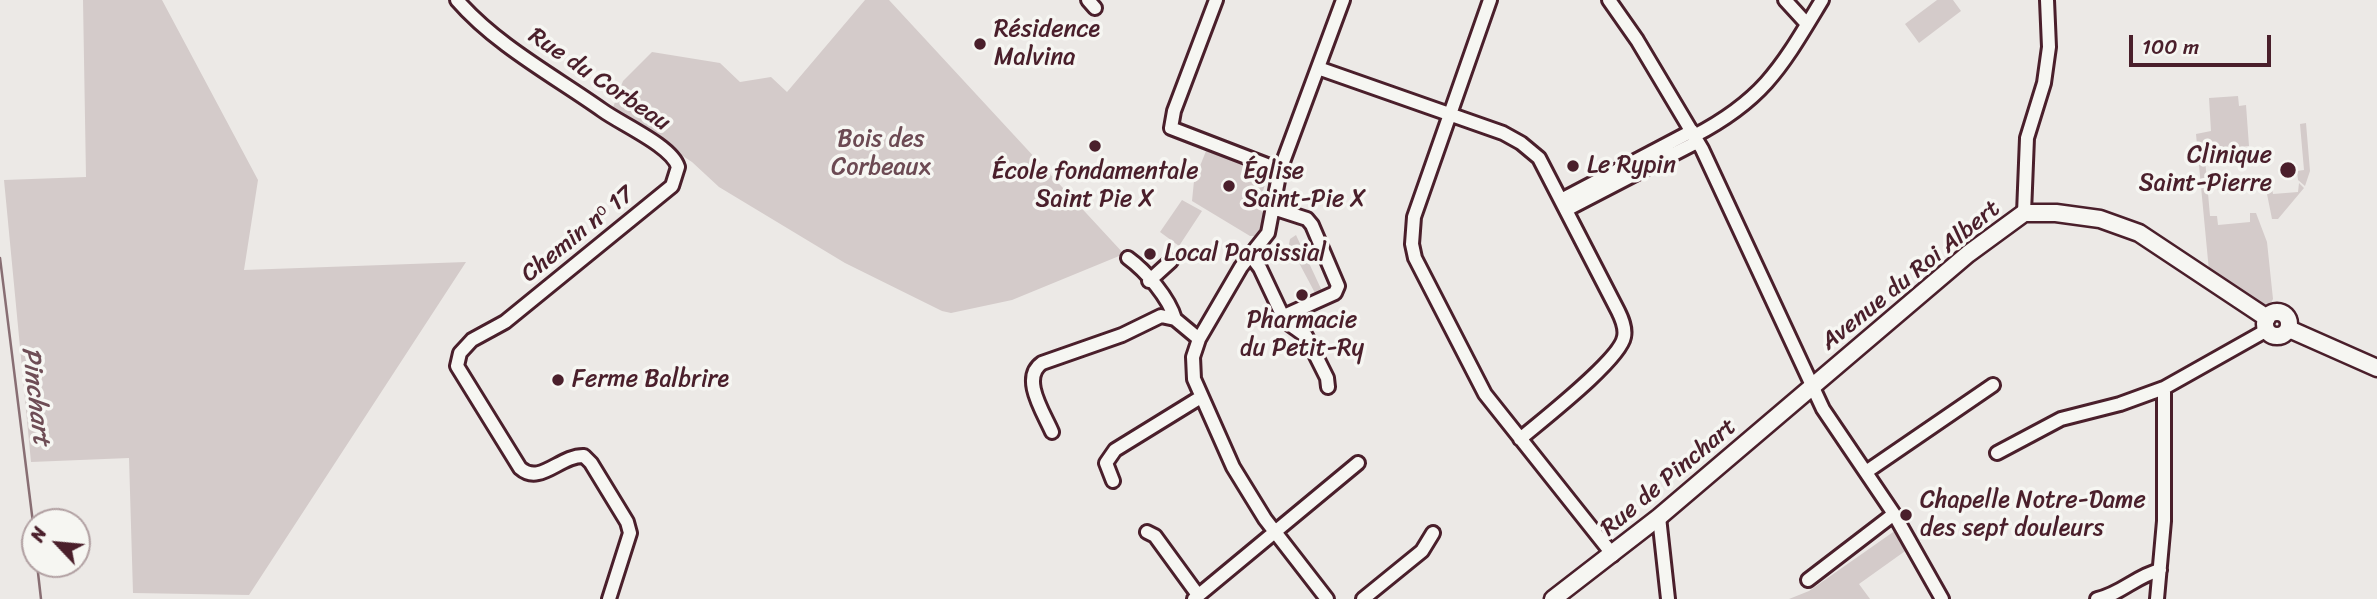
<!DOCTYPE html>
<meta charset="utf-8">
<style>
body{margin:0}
#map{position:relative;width:2377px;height:599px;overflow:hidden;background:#ece9e6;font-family:Sriracha,sans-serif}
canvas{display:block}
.north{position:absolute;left:21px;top:508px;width:70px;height:70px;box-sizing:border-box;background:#f6f6f2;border:2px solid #b1a0a2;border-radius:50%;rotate:296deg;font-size:19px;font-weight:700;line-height:28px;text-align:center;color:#4a1f2b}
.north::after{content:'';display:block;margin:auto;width:24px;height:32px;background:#4a1f2b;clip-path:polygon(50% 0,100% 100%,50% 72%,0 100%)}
.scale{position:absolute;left:2129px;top:35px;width:142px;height:32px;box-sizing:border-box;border:4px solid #4a1f2b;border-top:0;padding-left:9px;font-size:21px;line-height:24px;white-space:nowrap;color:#4a1f2b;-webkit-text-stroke:5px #f6f6f2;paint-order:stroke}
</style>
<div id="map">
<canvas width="2377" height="599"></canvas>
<div class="north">N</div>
<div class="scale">100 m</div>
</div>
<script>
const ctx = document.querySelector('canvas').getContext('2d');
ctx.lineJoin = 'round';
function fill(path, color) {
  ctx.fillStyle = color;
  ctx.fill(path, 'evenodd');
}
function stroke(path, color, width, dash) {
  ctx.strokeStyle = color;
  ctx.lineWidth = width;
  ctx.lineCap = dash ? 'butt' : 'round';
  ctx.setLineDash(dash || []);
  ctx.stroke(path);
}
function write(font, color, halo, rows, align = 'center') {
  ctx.font = font + ' Sriracha,sans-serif';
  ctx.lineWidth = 7;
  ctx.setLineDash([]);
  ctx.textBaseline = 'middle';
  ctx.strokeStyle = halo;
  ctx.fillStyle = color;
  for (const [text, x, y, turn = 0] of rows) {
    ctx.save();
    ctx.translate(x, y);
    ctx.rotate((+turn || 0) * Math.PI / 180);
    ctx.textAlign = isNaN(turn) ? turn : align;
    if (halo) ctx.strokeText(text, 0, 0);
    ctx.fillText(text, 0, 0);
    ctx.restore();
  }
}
fill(new Path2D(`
 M83 0H162L258 180 244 270 466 262 249 595 133 593 129 458 31 462 4 180 86 177Z
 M865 0H889L1124 254 1012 300 951 313 942 311 845 263 719 187 692 162 612 110 623 81 652 52 720 63 740 82 771 77 787 92Z
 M1937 0H1953L1961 11 1919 43 1905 24Z
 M2238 96 2239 106 2246 105 2249 146 2211 150V158L2205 159 2210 216H2217L2218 225 2250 222V213H2256L2267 242 2273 299 2269 307 2254 301 2209 271 2196 134 2211 131 2209 98Z
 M2306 123 2310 171 2305 186 2298 180 2297 171 2304 170 2300 124Z
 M1206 151 1265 172 1266 182 1258 205 1265 217 1259 236H1250L1192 201 1194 181Z
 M2299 183 2304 188 2278 219H2272L2266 189 2272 188 2273 194 2298 192Z
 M1182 200 1202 211 1179 246 1160 232Z
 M1296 235 1322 291 1315 293 1289 244 1290 239Z
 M1896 530 1908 549 1859 584 1870 599H1789L1809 591Z`), '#d4cbca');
stroke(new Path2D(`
 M0 258 35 539
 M37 564 41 599`), '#886e73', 2.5);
const minor = new Path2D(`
 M457 0C496 45 554 76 602 110 621 124 672 146 678 167L672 186 505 322 472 340 460 353 457 366 520 468C540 486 560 455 584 456L591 463 627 522 630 533 609 599
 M1088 0 1095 8
 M1216 0 1174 111 1171 128 1280 170
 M1490 0 1414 217 1412 244 1415 258 1485 394 1613 555
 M1609 0 1637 40 1702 149 1823 409 1894 514 1942 599
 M1785 0 1807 24
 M1318 68 1503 133 1521 143 1539 158 1618 311C1622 319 1626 328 1624 337 1620 360 1541 421 1520 439
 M1694 136C1765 99 1782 66 1822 0
 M1561 200 1692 131
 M1273 208 1307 219 1312 225 1338 286 1335 293 1284 316
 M1566 210 1697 142
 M2024 213 2027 138 2044 83 2049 47 2047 0
 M1251 256 1260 268 1285 321 1306 336 1327 378 1328 387
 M1128 258C1146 271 1169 298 1175 319
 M1149 281 1171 261
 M1052 432C1044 413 1020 378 1042 363L1122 335 1161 316 1175 319 1199 339
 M1997 453 2061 419 2120 404 2164 388 2267 330
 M1866 472 1993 385
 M1113 481 1106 463 1115 450 1201 397
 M1659 517 1668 599
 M1147 532 1155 536 1198 595
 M1808 580 1894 514
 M1194 599 1358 463
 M1327 599 1265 519 1233 467 1194 379 1193 357 1199 339 1241 267 1268 233 1280 170 1343 0
 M1363 599 1422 551 1433 533
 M2097 599C2121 594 2136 576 2160 570
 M2157 599 2164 521V388`);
const major = new Path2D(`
 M2265 324a12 12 0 1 1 24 0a12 12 0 1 1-24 0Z
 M2289 329 2377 368
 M1553 599 1659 517 1968 254 2024 213H2056L2100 219 2139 233 2267 318`);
stroke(minor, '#4a1f2b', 18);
stroke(major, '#4a1f2b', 21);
stroke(minor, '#f6f6f2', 12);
stroke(major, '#f6f6f2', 16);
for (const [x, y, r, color] of [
 [980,44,7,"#4a1f2b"],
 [1095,146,7,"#4a1f2b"],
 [1573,166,7,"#4a1f2b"],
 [2288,170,9,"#4a1f2b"],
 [1229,186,7,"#4a1f2b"],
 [1150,254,7,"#4a1f2b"],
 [1302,295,7,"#4a1f2b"],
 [558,380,7,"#4a1f2b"],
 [1906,515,7,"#4a1f2b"]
]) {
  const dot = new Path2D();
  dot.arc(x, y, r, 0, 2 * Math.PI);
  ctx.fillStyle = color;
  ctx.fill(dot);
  stroke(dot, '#f6f6f2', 2.5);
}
write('24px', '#4a1f2b', '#f6f6f2', [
 ["Résidence",994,30],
 ["Malvina",994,58],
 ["Clinique",2272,156,"right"],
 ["Saint-Pierre",2272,184,"right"],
 ["Le Rypin",1587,166],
 ["École fondamentale",1095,172,"center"],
 ["Saint Pie X",1095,200,"center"],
 ["Église",1243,172],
 ["Saint-Pie X",1243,200],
 ["Local Paroissial",1164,254],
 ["Pharmacie",1302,321,"center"],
 ["du Petit-Ry",1302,349,"center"],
 ["Ferme Balbrire",572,380],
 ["Chapelle Notre-Dame",1920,501],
 ["des sept douleurs",1920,529]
], 'left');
write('24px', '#4a1f2b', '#f6f6f2', [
 ["Rue du Corbeau",599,80,34],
 ["Chemin nᵒ 17",578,235,-39],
 ["Avenue du Roi Albert",1911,276,-39],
 ["Rue de Pinchart",1669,478,-40]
]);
write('24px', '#6c4a53', '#f6f6f2', [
 ["Bois des",881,140],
 ["Corbeaux",881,168]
]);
write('italic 26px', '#6e4d55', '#f6f6f2', [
 ["Pinchart",35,396,83]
]);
</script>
